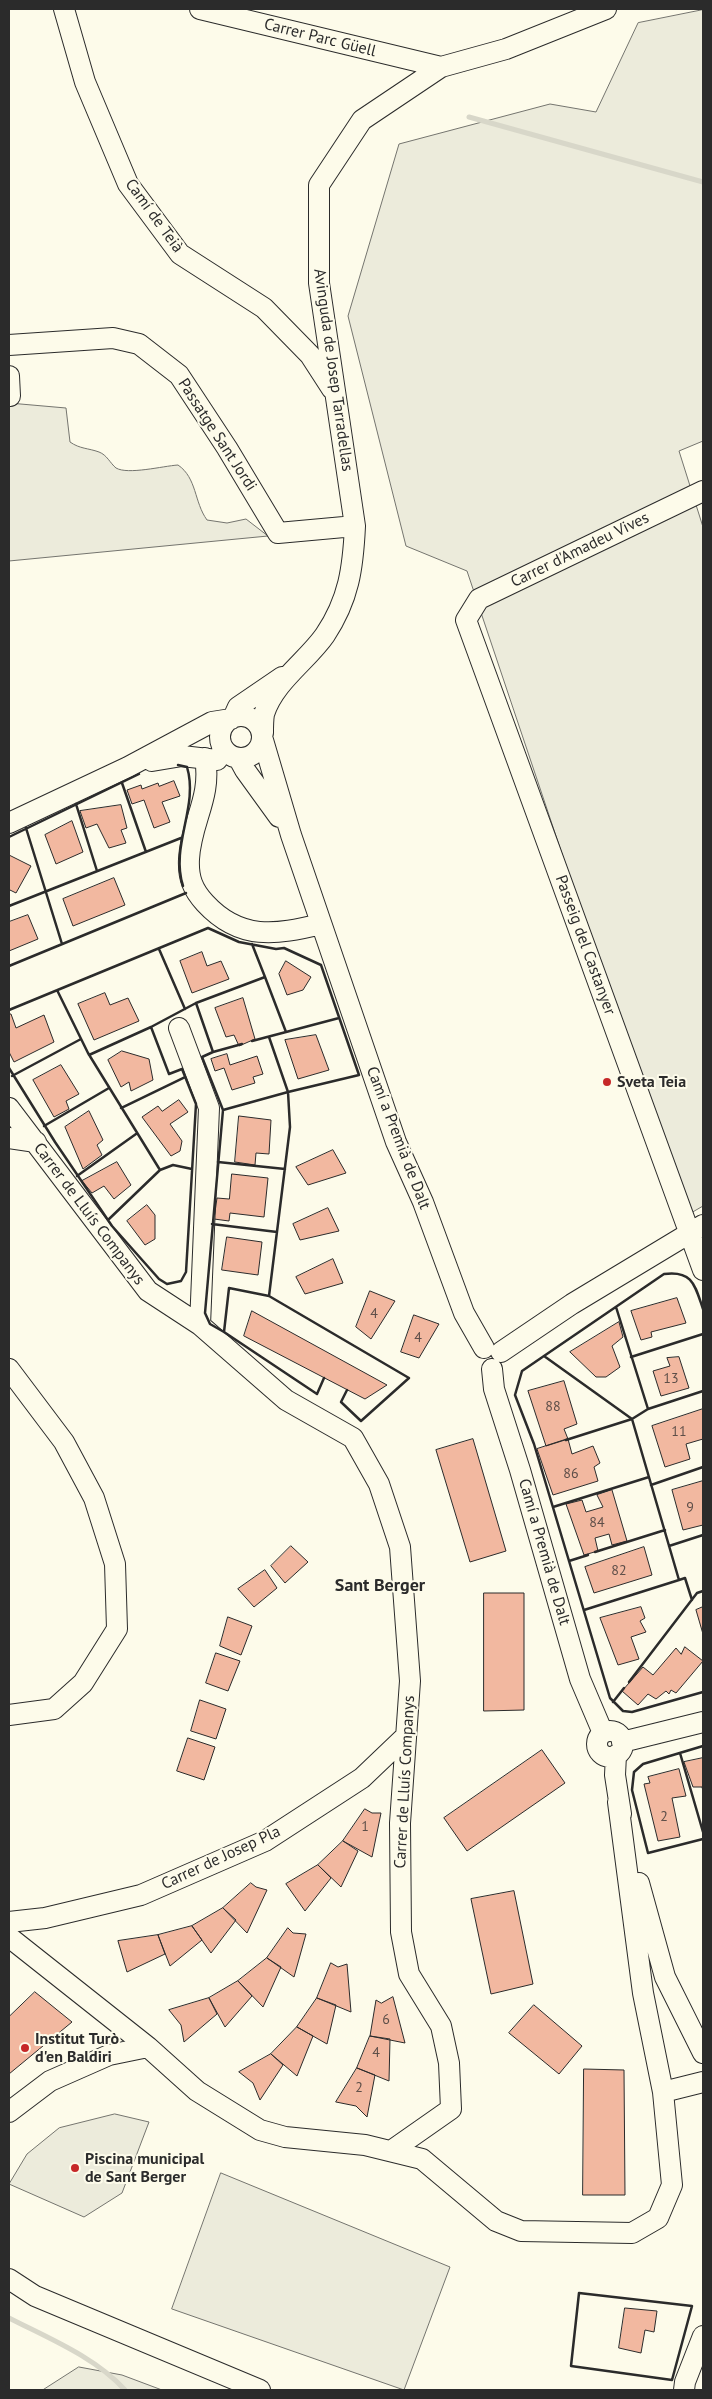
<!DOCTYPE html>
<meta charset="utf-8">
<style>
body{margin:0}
#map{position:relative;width:712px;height:2399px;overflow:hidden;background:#fdfbea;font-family:"PT Sans",sans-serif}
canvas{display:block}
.frame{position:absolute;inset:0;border:10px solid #2b2b2b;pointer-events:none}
</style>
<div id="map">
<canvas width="712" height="2399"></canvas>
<div class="frame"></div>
</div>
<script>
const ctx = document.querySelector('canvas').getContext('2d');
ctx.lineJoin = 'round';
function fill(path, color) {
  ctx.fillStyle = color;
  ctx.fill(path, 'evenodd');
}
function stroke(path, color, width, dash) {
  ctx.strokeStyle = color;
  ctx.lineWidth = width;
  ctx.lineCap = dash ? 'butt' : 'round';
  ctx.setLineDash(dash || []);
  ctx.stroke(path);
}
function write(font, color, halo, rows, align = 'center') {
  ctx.font = font + ' "PT Sans",sans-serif';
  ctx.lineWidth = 4;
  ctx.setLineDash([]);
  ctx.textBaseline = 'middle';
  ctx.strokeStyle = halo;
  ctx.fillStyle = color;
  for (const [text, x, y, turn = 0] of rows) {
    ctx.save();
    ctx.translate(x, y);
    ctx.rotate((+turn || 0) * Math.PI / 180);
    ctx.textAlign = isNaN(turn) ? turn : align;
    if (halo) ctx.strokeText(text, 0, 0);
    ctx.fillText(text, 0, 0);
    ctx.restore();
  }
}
const green = new Path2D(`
 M703 10V441L679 451 703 527V1206L684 1217 467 571 406 546 348 316 399 144 550 104 596 112 638 23Z
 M9 403 66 408 70 442C80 449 88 448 99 452 107 455 110 463 116 468 128 475 163 466 178 465 197 478 194 502 207 520L227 523 246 519 268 536 9 561Z
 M115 2114 149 2122 122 2193 84 2217 9 2184 27 2154 59 2128Z
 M221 2173 450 2267 404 2390 172 2309Z
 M79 2367 122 2375 162 2390H43Z`);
fill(green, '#ecebdb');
stroke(green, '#74746e', 1);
stroke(new Path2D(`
 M469 117 703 182
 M9 2318C48 2338 95 2357 125 2390`), '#d8d7c9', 5);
const building = new Path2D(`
 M174 781 180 796 162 802 170 822 154 828 144 800 132 804 127 790 141 785 142 789 158 783 159 786Z
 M121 805 127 828 121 830 126 843 109 848 97 824 86 828 80 811Z
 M72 821 83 852 56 864 45 835Z
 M9 855 31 866 16 893 10 890 9 892Z
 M114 878 125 905 73 926 63 899Z
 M28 915 38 939 9 951V922Z
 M202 952 207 966 221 961 229 979 192 993 180 961Z
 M286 961 311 977 303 990 287 995 279 974Z
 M105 993 110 1005 128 998 139 1021 94 1040 78 1004Z
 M243 998 255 1039 239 1046 234 1035 226 1037 215 1008Z
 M9 1014H11L16 1028 44 1015 54 1042 14 1062 9 1052Z
 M316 1035 329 1070 298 1079 285 1040Z
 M122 1051 149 1059 153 1080 131 1091 129 1082 121 1087 108 1060Z
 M227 1054 230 1065 257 1056 263 1074 253 1077 255 1083 232 1090 224 1068 215 1071 211 1059Z
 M61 1065 79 1094 66 1101 69 1109 54 1117 33 1080Z
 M179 1100 188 1112 170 1124 182 1141 180 1151 171 1156 142 1117 158 1106 162 1111Z
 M89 1111 103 1140 97 1145 102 1155 83 1169 65 1127Z
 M239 1116 271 1120 269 1154 256 1153 255 1165 235 1162Z
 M333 1150 346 1173 308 1185 296 1167Z
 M117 1162 131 1185 114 1199 104 1186 92 1193 82 1181Z
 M232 1174 268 1178 264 1217 230 1213 229 1221 214 1219 217 1198 229 1199Z
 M147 1205 155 1215V1239L145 1245 127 1221Z
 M328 1208 339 1231 300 1240 293 1224Z
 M227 1237 262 1242 258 1275 222 1270Z
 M333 1259 343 1283 305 1294 296 1277Z
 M370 1291 395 1301 371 1339 356 1327Z
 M677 1298 686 1323 651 1332 652 1337 641 1340 631 1311Z
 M252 1311 387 1385 365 1399 244 1336Z
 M414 1315 439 1324 419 1358 401 1352Z
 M619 1322 623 1337 612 1346 620 1367 606 1377H596L570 1352Z
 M679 1357 689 1388 661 1396 653 1371 670 1366 667 1358Z
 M564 1381 577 1424 564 1429 568 1439 546 1446 528 1391Z
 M703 1409V1439L686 1444 690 1459 665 1467 652 1426Z
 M473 1439 506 1551 470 1562 436 1450Z
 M568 1439 572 1454 593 1446 600 1463 594 1467 598 1481 553 1495 537 1449Z
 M703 1481V1525L683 1530 672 1490Z
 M612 1490 627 1541 612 1545 609 1534 595 1538 598 1551 584 1555 566 1504 582 1500 586 1512 603 1507 597 1495Z
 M291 1546 308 1562 285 1583 271 1566Z
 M644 1547 652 1575 594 1593 585 1567Z
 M265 1570 277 1588 254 1607 238 1589Z
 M484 1593H524V1710L484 1711Z
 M641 1607 645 1618 640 1621 646 1632 631 1637 639 1659 618 1665 600 1618Z
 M703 1607V1634L696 1610Z
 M228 1617 252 1626 241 1655 220 1646Z
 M685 1647 703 1661 676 1693 671 1690 669 1694 666 1691 656 1699 648 1694 638 1705 622 1691 643 1667 653 1675 676 1648 681 1654Z
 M216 1653 240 1661 228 1691 206 1683Z
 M200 1700 226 1709 216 1739 191 1731Z
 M188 1738 215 1747 204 1780 177 1771Z
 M542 1750 565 1783 467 1851 444 1818Z
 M703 1758V1791L702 1787H693L684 1762Z
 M679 1769 686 1796 672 1798 680 1837 658 1841 644 1784 650 1783 648 1777Z
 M365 1809 372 1813H381L372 1857 343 1841Z
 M343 1841 358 1851 341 1887 318 1865Z
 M318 1865 331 1878 305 1911 286 1884Z
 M251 1883 256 1887 267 1890 247 1933 223 1908Z
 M514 1891 533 1984 491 1994 471 1899Z
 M223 1908 236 1920 211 1953 192 1926Z
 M192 1926 202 1940 170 1966 158 1935Z
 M288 1928 293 1933 306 1934 294 1977 267 1958Z
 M158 1935 165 1954 127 1972 118 1941Z
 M267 1958 281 1967 263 2007 238 1981Z
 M331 1963 338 1967 347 1964 351 2012 317 1998Z
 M238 1981 252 1996 225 2027 209 1998Z
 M35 1992 72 2022 9 2074V2017Z
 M393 1997 405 2043 370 2036 376 2000 381 2003Z
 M209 1998 217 2014 184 2042 181 2025 169 2010Z
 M317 1998 336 2005 327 2044 297 2027Z
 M534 2005 582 2046 559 2074 509 2033Z
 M297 2027 313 2036 297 2076 271 2054Z
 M370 2036 390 2039 389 2081 357 2068Z
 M271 2054 283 2065 260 2100 253 2083 239 2072Z
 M357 2068 375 2075 367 2117 356 2106 336 2102Z
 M584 2069 624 2070 625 2195H583Z
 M625 2308 657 2311 654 2332 645 2330 641 2353 619 2348Z`);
fill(building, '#f2b8a0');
stroke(building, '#2b2b2b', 1);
const minor = new Path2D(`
 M64 9 85 82 128 184 180 254 264 308 310 355 332 389
 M200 9 441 67
 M9 345 113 338 139 344 179 375 227 448 278 533 355 526
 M9 376 10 396
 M703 491 479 599 466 620 703 1270
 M220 737a21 21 0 1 1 42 0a21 21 0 1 1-42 0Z
 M233 718 238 707 282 677
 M263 733C263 727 263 720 264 714 274 682 307 661 325 635 349 599 353 568 355 526L319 283V185L362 120 441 67 506 49 606 9
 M263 740 291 835 396 1142 423 1202 464 1313 484 1348
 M205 758C212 798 191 821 189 859 188 878 193 890 205 903 240 941 276 935 321 924
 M239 759 245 770 279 817
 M152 761 182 756 217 760
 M9 823 128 767 212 722 231 719
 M179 1028 209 1108 200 1325
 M9 1108 148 1291 200 1325 286 1400 353 1438 379 1484 400 1547 410 1681 400 1823 401 1932 409 1974 441 2026 449 2063 451 2109 391 2151
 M9 1138 36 1142
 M501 1352 572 1304 703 1225
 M9 1369 64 1442 94 1498 115 1564 117 1629 83 1683 54 1709 9 1715
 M492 1369 494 1389 520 1470 580 1679 603 1733
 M597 1744a13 13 0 1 1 26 0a13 13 0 1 1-26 0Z
 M622 1742 703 1722
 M616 1755 615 1775 621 1814
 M639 1883 665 1977 703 2053
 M9 1922 45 1918 141 1895 265 1841 362 1778 406 1736
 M9 1937 148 2047 197 2091 260 2130 285 2137 365 2145 422 2159 496 2221 521 2231 632 2233 658 2218 672 2185 663 2092 643 1993 618 1802
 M663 2092 703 2082
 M9 2112 50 2081 109 2055 148 2047
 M9 2279 35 2296 260 2390
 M684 2390 685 2382 703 2336`);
stroke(minor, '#2b2b2b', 22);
stroke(minor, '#fdfbea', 20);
stroke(new Path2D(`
 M178 765 187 767C199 807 170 845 183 886
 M122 783 146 852
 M76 804 97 871
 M26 828 62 944
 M9 837 139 774
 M9 906 181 838
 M159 949 185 1009
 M9 966 186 893
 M265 977 286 1032
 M57 990 88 1053 160 1170 173 1165 192 1169
 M196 1003 265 977 252 944
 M9 1010 208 928 239 942 276 949 284 948 321 965 359 1075 288 1092 269 1037
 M252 1041 339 1018
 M213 1052 242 1044
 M89 1055 151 1027
 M9 1068 55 1142 112 1226 159 1279 167 1284 181 1281 186 1272 196 1104 182 1069 169 1074 151 1027 196 1003 213 1052 202 1057 223 1110
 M12 1076 81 1039
 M288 1092 290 1127 269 1296 229 1288 224 1332 210 1324 205 1313 223 1110Z
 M121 1108 185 1077
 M44 1126 109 1088
 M218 1162 285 1169
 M77 1176 136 1134
 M108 1220 160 1170
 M212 1224 277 1232
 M269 1296 409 1378 361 1421 341 1402 347 1390
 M703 1309C695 1286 693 1270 664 1274L522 1371 515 1395 534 1444 610 1698 623 1711 632 1712 703 1692
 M224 1332 317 1394 324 1378
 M544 1356 632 1419
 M631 1357 703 1334
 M648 1409 703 1391
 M566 1440 632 1419
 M651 1485 703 1467
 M553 1507 649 1477
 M669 1546 703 1535
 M595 1552 665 1530
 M569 1561 588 1555
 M679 1580 685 1578 692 1600
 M584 1610 679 1580 632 1419 648 1409 616 1307
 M629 1682 697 1593 703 1591
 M613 1702 624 1688
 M703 1746 643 1764 634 1772 632 1790 648 1853 703 1839
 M680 1753 703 1832
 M579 2293 692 2306 672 2380 571 2366Z`), '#2b2b2b', 2.5);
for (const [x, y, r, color] of [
 [607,1082,5,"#c62828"],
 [25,2048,5,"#c62828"],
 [75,2168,5,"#c62828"]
]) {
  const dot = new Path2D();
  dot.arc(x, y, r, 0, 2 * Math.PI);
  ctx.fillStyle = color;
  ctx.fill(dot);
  stroke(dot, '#fdfbea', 2);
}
write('14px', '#5d4e48', null, [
 ["4",374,1314],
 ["4",418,1338],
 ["13",671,1379],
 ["88",553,1407],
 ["11",679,1432],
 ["86",571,1474],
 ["9",690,1508],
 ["84",597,1523],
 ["82",619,1571],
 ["2",664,1817],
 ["1",365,1827],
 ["6",386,2020],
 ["4",376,2053],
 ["2",359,2088]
]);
write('16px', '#2b2b2b', '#fdfbea', [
 ["Carrer Parc Güell",320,38,14],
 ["Camí de Teià",154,216,54],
 ["Avinguda de Josep Tarradellas",333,370,82],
 ["Passatge Sant Jordi",217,435,57],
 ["Carrer d'Amadeu Vives",580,550,-26],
 ["Passeig del Castanyer",585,945,70],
 ["Camí a Premià de Dalt",398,1138,69],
 ["Carrer de Lluís Companys",89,1214,53],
 ["Camí a Premià de Dalt",544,1552,74],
 ["Carrer de Lluís Companys",405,1782,-87],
 ["Carrer de Josep Pla",221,1858,-25]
]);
write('bold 16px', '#2b2b2b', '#fdfbea', [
 ["Sveta Teia",617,1082],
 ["Institut Turò",35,2039],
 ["d'en Baldiri",35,2057],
 ["Piscina municipal",85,2159],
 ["de Sant Berger",85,2177]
], 'left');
write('bold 18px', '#2b2b2b', '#fdfbea', [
 ["Sant Berger",380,1586]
]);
</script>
